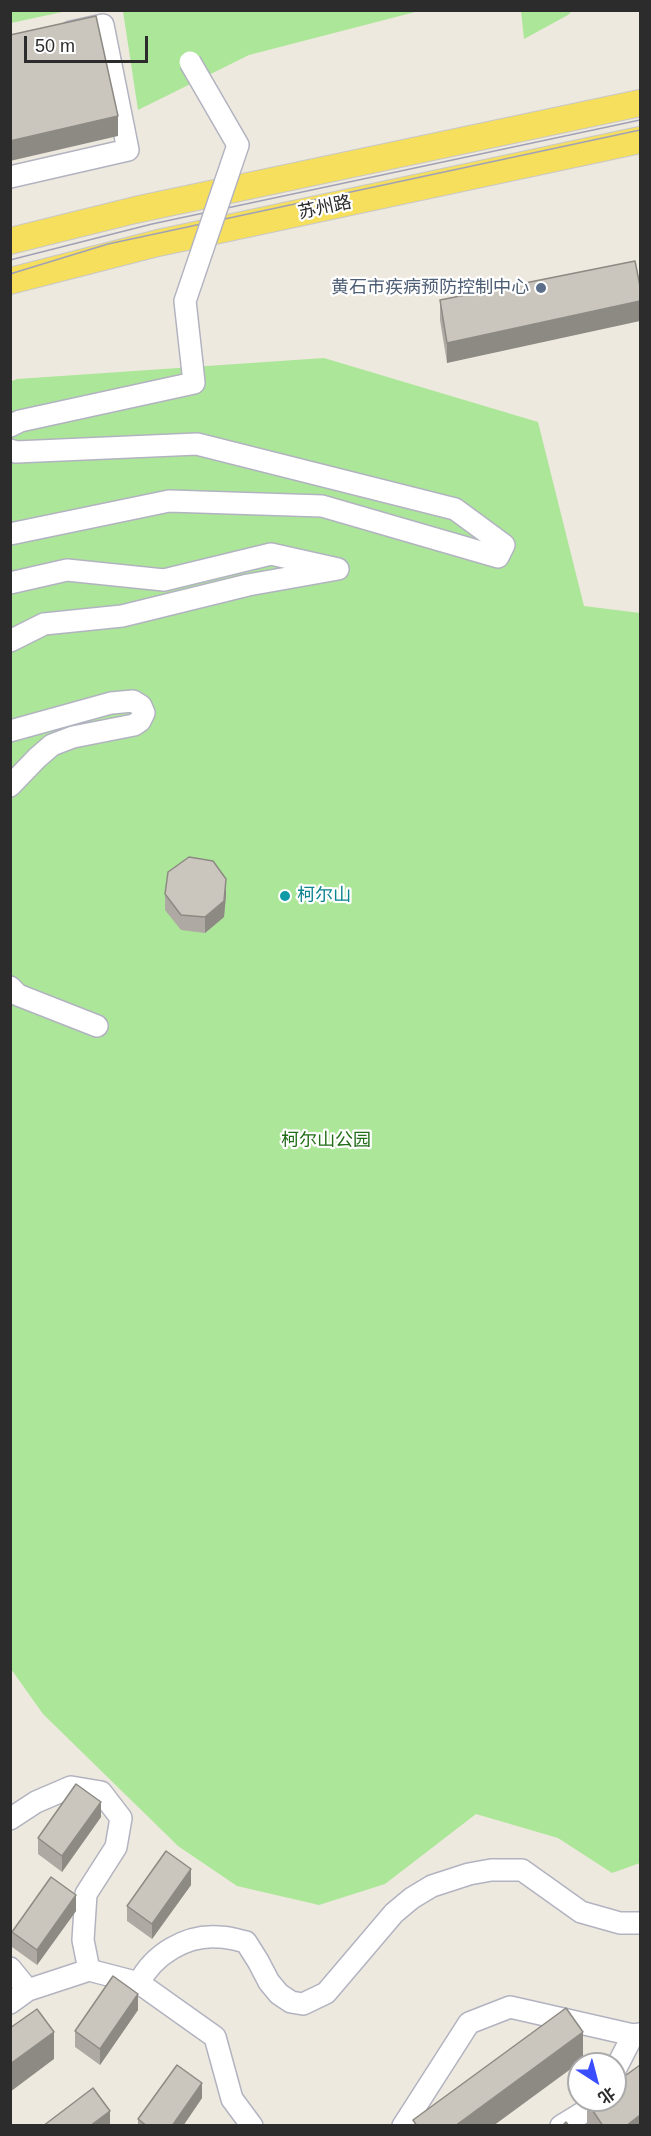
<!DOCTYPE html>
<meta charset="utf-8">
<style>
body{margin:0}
#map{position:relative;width:651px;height:2136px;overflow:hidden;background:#eee9de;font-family:Arial,"Noto Sans SC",sans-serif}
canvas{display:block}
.frame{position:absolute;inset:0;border:12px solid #2c2c2c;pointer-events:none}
.north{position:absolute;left:567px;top:2052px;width:60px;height:60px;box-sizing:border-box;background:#fff;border:2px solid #ababab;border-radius:50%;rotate:144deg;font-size:16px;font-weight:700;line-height:24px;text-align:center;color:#2c2c2c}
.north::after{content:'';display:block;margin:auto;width:21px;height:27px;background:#3a4dff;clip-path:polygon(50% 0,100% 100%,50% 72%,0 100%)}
.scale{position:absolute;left:24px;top:36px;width:124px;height:27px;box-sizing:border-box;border:3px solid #2c2c2c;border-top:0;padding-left:8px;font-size:18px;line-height:21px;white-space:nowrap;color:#2c2c2c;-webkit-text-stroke:4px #fff;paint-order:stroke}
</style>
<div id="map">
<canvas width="651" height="2136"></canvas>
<div class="frame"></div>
<div class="north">北</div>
<div class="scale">50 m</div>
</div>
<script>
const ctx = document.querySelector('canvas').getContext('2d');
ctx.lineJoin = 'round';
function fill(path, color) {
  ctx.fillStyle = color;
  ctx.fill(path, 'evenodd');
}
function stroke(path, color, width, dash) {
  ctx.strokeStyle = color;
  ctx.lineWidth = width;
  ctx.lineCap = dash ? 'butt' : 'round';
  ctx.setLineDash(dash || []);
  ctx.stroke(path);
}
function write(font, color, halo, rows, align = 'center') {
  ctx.font = font + ' Arial,"Noto Sans SC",sans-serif';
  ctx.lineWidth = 4.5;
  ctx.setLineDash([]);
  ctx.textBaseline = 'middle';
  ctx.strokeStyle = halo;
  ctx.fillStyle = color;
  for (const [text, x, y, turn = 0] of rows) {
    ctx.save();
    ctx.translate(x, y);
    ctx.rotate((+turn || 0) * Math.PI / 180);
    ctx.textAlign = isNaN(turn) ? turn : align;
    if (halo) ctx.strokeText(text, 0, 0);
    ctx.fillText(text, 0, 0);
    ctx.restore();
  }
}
fill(new Path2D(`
 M11 10H67V11L11 23Z
 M123 11H419L249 55 138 110Z
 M521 11V10L572 11 568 15 524 39Z
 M324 358 538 422 584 606 640 613V1863L612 1873 558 1838 476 1814 385 1884 319 1905 237 1886 178 1846 43 1714 11 1669 10 382 17 379Z`), '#ace699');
const minor = new Path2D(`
 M10 177 128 150 103 25 71 32
 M10 426 20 421 194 383 192 364
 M10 450 16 452 197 444 455 509 504 545 498 557 322 506 169 501 10 534
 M10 583 67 570 164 580 271 554 338 569 248 585 122 616 44 624 10 641
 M10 731 111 703 133 701 141 706 144 713 140 721 134 725 73 737 52 745 37 758 10 786
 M10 987 18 995 97 1026
 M10 1819 36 1802 71 1787 101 1792 121 1818 116 1847 86 1894 83 1940 89 1970
 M10 1968 28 1990
 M139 1983C153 1955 186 1934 219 1937 228 1937 238 1940 246 1942L258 1961 269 1982 279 1994 291 2002 303 2004 326 1993 394 1913 412 1898 432 1886 469 1874 491 1870H522L581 1912 620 1923H640
 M10 2003 28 1990 89 1970 139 1983 215 2037 232 2099 252 2126
 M615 2070 633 2035
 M403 2126 469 2023 510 2007 633 2035 640 2034
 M561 2126 592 2107 597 2100`);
const major = new Path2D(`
 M10 241 135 210 640 103
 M10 281 158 243 640 140`);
stroke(minor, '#b2b3c0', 24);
stroke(major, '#c8c8c8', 28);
stroke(minor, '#fff', 21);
stroke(major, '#f5df5c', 26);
stroke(new Path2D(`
 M10 260 152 224 640 120
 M10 274 108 244 640 130`), '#a0a1b7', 1.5);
const minorBridge = new Path2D(`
 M190 62 238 145 185 301 192 364`);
stroke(minorBridge, '#b2b3c0', 24, []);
stroke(minorBridge, '#fff', 21);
fill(new Path2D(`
 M635 261 447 363 440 320V300Z
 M165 894 226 895 224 917 205 933 181 930 165 910Z
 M101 1817 62 1872 38 1854V1838Z
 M191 1885 152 1939 127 1921V1906Z
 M76 1911 37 1965 12 1947V1932Z
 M138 2010 100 2065 75 2047V2031Z
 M202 2098 183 2126H138V2119Z
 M587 2102 640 2126H589L587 2123Z`), '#aea9a3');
fill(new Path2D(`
 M118 116V136L10 161V141Z
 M640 301V321L447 363V343Z
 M226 879V895L224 917 205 933V917Z
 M101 1802V1817L62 1872V1856Z
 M191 1869V1885L152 1939V1924Z
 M76 1895V1911L37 1965V1950Z
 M138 1994V2010L100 2065V2049Z
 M54 2032V2059L10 2092V2064Z
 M583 2032V2060L493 2126H455Z
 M202 2083V2098L183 2126H172Z
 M110 2111V2126H90Z
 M640 2115V2126H626Z`), '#8d8a84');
const building = new Path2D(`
 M96 16 118 116 10 141V35Z
 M635 261 640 286V301L447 343 440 300Z
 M189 857 213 861 226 879 224 901 205 917 181 915 165 894 168 872Z
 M76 1784 101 1802 62 1856 38 1838Z
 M166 1851 191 1869 152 1924 127 1906Z
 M51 1877 76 1895 37 1950 12 1932Z
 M113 1976 138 1994 100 2049 75 2031Z
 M566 2008 583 2032 455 2126H417L413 2120Z
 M37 2009 54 2032 10 2064V2028Z
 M177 2065 202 2083 172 2126H147L138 2119Z
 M640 2065V2115L626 2126H603L587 2102 591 2100H615V2083Z
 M93 2088 110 2111 90 2126H43Z
 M566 2122 569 2126H562Z`);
fill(building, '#cac5bd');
stroke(building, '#8d8a84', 1.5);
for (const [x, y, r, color] of [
 [541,288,6,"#5c6f8a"],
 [285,896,6,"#0f9aa8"]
]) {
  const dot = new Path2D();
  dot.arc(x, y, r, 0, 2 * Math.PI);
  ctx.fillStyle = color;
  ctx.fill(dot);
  stroke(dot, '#fff', 2);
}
write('18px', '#2c2c2c', '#fff', [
 ["苏州路",325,208,-12]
]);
write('18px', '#4e5e75', '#fff', [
 ["黄石市疾病预防控制中心",529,288]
], 'right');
write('18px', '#0d838f', '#fff', [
 ["柯尔山",297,896]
], 'left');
write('18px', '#226d18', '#fff', [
 ["柯尔山公园",326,1141]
]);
</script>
